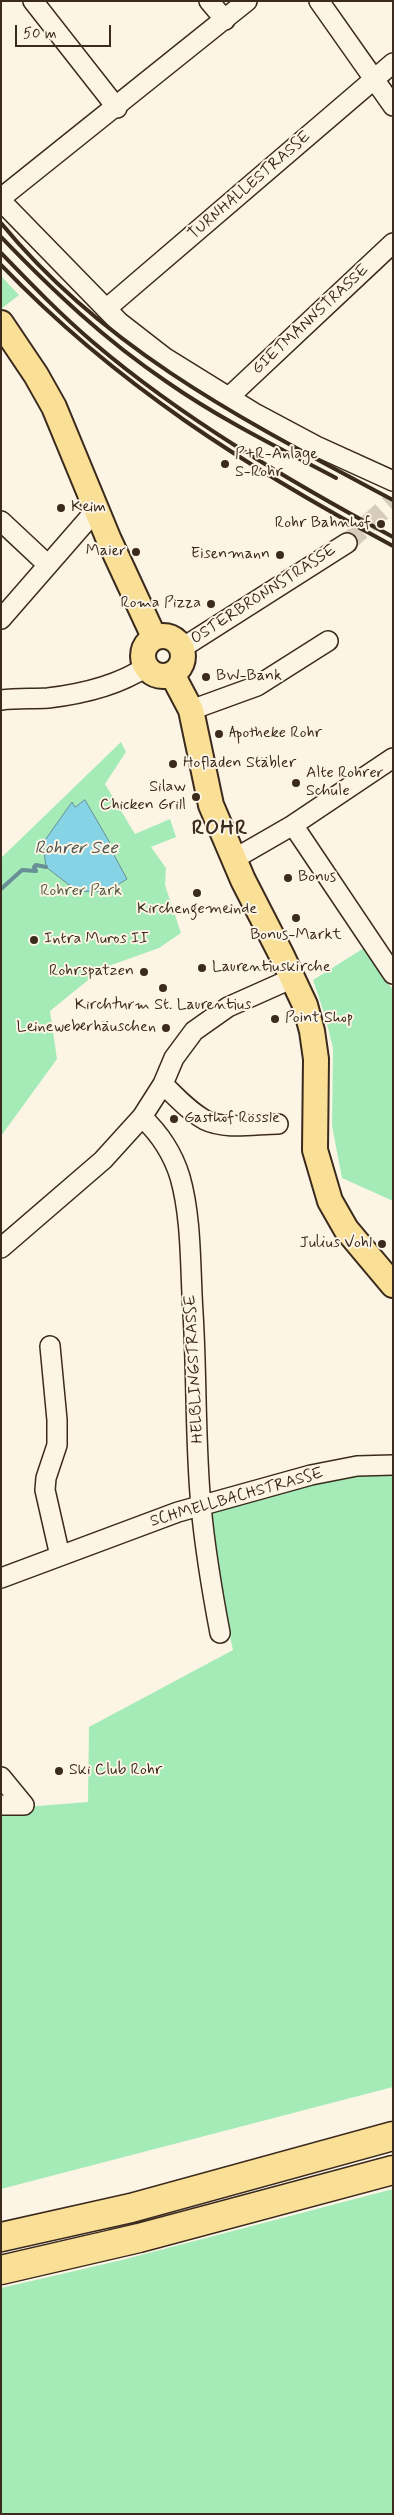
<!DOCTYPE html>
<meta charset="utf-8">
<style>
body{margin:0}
#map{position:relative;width:394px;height:2515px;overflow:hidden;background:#fcf5e5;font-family:Mynerve,sans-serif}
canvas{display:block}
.frame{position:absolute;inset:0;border:2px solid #3b2a1e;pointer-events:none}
.scale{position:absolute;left:15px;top:25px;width:96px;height:22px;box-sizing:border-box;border:2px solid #3b2a1e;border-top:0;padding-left:6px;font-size:15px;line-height:18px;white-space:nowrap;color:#3b2a1e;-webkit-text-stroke:4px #fcf5e5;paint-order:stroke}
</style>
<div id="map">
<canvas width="394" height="2515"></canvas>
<div class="frame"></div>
<div class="scale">50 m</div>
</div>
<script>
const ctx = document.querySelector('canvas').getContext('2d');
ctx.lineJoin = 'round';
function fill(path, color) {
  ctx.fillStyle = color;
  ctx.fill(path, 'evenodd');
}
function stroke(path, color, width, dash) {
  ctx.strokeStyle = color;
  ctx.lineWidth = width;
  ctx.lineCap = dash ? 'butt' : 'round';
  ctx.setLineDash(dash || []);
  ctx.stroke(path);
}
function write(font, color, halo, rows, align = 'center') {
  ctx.font = font + ' Mynerve,sans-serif';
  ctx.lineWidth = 4;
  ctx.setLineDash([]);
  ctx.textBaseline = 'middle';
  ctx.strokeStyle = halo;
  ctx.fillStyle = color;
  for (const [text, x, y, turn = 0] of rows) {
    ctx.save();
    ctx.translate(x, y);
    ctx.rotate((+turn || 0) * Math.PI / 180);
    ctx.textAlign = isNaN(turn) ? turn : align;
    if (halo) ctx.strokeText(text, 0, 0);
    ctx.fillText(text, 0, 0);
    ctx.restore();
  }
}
fill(new Path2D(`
 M1 276 19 295 1 309Z
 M121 742 126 752 105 784 135 834 170 819 176 837 151 847 166 868 165 885 181 933 159 948 103 968 50 1011 57 1059 1 1136V858Z
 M364 948 393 990V1201L342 1178 332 1126 333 1048 325 1016 313 980Z
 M393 1465V2087L1 2189V1809L88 1802 89 1727 233 1650 201 1505Z
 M393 2189V2514H1V2288L122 2260Z`), '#a4ebb8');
const water = new Path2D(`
 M85 800 110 843 108 844 127 879 106 892 77 891 46 867 43 843 72 802 75 807Z`);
fill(water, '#86d3e5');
stroke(water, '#688f95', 1);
stroke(new Path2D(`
 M1 889 22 870 36 871 34 867 36 865 46 867`), '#688f95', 4);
stroke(new Path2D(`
 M347 543 393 501`), '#d5ccbd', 19, [19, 9]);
const minor = new Path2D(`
 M33 1 117 108
 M209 1 225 20
 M319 1 393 106
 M1 198 247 1
 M1 201 119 322 164 357 256 414 316 446 393 481
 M106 309 393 63
 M229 397 393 243
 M1 521 48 565
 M1 619 96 510
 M182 648 347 543
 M1 700C17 698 32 699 48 698 82 694 117 686 146 667
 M191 710 257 686 328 641
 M293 825 393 974
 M234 859 293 825 393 758
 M163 1084C176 1097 189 1111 205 1120 225 1130 256 1124 278 1124
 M142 1117C159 1133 173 1154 180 1177 192 1219 190 1269 193 1313 197 1377 195 1442 201 1506 205 1549 212 1591 220 1633
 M1 1248 103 1160 142 1117 163 1084 174 1058 194 1031 228 1007 293 978
 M50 1346 57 1420V1445L46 1478 45 1490 60 1556
 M1 1578 178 1512 311 1475 357 1466 393 1465
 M1 1777 24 1805
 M1 1805H24`);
const major = new Path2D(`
 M1 323 36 375 54 407 109 540 154 637
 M143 656a20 20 0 1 1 40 0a20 20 0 1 1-40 0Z
 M172 674 191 710 211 805 243 880 282 956 305 1005 312 1031 316 1059 315 1150 330 1201 346 1229 393 1285`);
const highway = new Path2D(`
 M1 2237 131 2208 393 2136
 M1 2270 139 2238 393 2170`);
stroke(minor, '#3b2a1e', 22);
stroke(major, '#3b2a1e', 28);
stroke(highway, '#3b2a1e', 31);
stroke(minor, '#fcf5e5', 19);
stroke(major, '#fadf96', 24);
stroke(highway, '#fadf96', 28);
stroke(new Path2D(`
 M1 223C107 352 249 423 393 500
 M1 237C53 291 105 340 167 382 220 419 279 448 336 478
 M1 253C31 284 61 315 94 343 182 418 291 482 393 537
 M1 265C116 385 248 468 393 546`), '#3b2a1e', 4);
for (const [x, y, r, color] of [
 [225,464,5,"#3b2a1e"],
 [61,508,5,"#3b2a1e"],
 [381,524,5,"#3b2a1e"],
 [136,552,5,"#3b2a1e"],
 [280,555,5,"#3b2a1e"],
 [211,604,5,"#3b2a1e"],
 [206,677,5,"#3b2a1e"],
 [219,734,5,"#3b2a1e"],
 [173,764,5,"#3b2a1e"],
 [296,783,5,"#3b2a1e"],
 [196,797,5,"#3b2a1e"],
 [288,878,5,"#3b2a1e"],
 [197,893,5,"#3b2a1e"],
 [296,918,5,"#3b2a1e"],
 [34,940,5,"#3b2a1e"],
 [202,968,5,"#3b2a1e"],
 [144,972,5,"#3b2a1e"],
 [163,988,5,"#3b2a1e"],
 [275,1019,5,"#3b2a1e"],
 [166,1028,5,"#3b2a1e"],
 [174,1119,5,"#3b2a1e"],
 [382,1244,5,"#3b2a1e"],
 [59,1771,5,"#3b2a1e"]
]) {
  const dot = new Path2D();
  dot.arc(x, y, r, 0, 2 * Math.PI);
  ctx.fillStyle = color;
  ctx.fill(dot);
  stroke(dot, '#fcf5e5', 2);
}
write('16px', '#3b2a1e', '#fcf5e5', [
 ["TURNHALLESTRASSE",250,186,-41],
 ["GIETMANNSTRASSE",311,320,-43],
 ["OSTERBRONNSTRASSE",264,595,-33],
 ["HELBLINGSTRASSE",195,1369,-93],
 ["SCHMELLBACHSTRASSE",237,1498,-16]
]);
write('16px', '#3b2a1e', '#fcf5e5', [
 ["P+R-Anlage",235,455],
 ["S-Rohr",235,473],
 ["Keim",71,508],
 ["Rohr Bahnhof",371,524,"right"],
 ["Maier",126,552,"right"],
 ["Eisenmann",270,555,"right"],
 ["Roma Pizza",201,604,"right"],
 ["BW-Bank",216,677],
 ["Apotheke Rohr",229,734],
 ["Hofladen Stäbler",183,764],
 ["Alte Rohrer",306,774],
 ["Schule",306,792],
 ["Silaw",186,788,"right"],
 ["Chicken Grill",186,806,"right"],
 ["Bonus",298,878],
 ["Kirchengemeinde",197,910,"center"],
 ["Bonus-Markt",296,936,"center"],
 ["Intra Muros II",44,940],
 ["Laurentiuskirche",212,968],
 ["Rohrspatzen",134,972,"right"],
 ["Kirchturm St. Laurentius",163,1006,"center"],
 ["Point Shop",285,1019],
 ["Leineweberhäuschen",156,1028,"right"],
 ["Gasthof Rössle",184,1119],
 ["Julius Vohl",372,1244,"right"],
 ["Ski Club Rohr",69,1771]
], 'left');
write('16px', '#555a44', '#fcf5e5', [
 ["Rohrer Park",81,892]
]);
write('italic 18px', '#4e5450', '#fcf5e5', [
 ["Rohrer See",76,849]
]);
ctx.letterSpacing = '1px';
write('bold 21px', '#3b2a1e', '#fcf5e5', [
 ["ROHR",220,830]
]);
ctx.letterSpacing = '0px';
</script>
